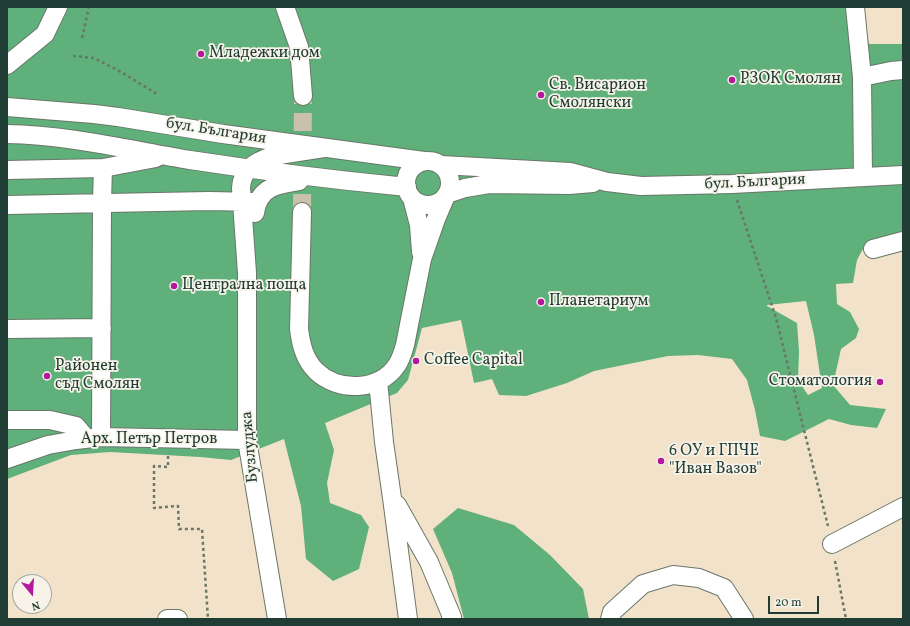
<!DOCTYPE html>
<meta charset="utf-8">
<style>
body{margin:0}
#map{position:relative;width:910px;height:626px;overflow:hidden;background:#f3e2ca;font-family:Vollkorn,serif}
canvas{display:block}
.frame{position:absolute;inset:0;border:8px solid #1f3d34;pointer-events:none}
.north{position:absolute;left:12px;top:574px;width:40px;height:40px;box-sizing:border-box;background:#f7f3e8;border:1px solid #a1aaa0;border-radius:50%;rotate:162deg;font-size:11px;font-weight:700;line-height:16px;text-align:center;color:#1f3d34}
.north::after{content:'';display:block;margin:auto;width:14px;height:18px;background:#b5179e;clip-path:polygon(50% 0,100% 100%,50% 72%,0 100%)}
.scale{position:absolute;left:768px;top:596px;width:51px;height:18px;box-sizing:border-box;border:2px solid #1f3d34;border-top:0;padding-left:5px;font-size:12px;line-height:14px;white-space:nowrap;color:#1f3d34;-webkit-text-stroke:3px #f7f3e8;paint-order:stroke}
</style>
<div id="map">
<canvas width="910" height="626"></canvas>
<div class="frame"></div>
<div class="north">N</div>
<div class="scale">20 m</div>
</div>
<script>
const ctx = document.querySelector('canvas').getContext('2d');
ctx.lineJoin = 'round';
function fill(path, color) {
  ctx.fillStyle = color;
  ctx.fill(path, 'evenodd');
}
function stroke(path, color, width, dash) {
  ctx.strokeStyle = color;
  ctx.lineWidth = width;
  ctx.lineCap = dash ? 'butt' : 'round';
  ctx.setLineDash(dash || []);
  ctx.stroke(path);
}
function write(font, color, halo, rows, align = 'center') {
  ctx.font = font + ' Vollkorn,serif';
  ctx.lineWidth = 3.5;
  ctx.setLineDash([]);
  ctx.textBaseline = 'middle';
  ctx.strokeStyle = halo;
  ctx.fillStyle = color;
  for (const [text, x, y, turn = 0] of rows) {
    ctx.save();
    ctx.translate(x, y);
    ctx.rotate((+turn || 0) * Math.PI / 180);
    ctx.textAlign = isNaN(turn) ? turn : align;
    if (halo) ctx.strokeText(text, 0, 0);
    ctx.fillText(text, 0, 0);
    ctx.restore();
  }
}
fill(new Path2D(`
 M7 7H861L869 44H903V236L865 245 857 260 853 283 836 284 837 304 850 312 859 329 856 338 841 349 833 385 850 405 886 409 877 428 851 425 829 419 785 441 760 436 755 410 747 380 732 359 698 355 668 356 594 371 567 383 526 396 499 395 492 379 474 383 461 320 422 328 408 380 397 393 325 423 334 450 327 483 330 503 361 515 369 527 359 569 333 581 306 559 301 506 284 439 231 460 200 457 110 452 71 455 7 479ZM806 301 814 335 822 388 808 395 798 380 799 351 797 323 767 306V305Z
 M458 508 514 525 550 555 583 589 589 619H464L452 573 433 529Z`), '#5fb07b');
stroke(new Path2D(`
 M302 212 303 96`), '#c9c1ac', 18, [18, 9]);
const minor = new Path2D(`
 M285 7 299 47 303 96
 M855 7 862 77 891 71 903 70
 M7 65 45 34 58 7
 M862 77 863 177
 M7 107 94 114 118 117 223 134 424 161
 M7 134C68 135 130 150 190 160 262 171 334 180 407 187
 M406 183a22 22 0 1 1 44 0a22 22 0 1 1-44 0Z
 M441 165 570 172 607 182 641 186 732 184 903 175
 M7 170 103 168 156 158
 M447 194 465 188 489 184 569 185 593 183
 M412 198 419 225 421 252
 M7 205 209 201 257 202
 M302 212 299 329C301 344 304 359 316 371 338 392 379 392 397 365 401 359 403 352 405 345L422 259 436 219 445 198
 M255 213C258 187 278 184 299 181
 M873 249 903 241
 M7 329 102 328
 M378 381 384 442 392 498 408 619
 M7 420H50L76 426 86 438
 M101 437 102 202 103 168
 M7 459 48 445 76 440 101 437 247 440
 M397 505 429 562 452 617 451 619
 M832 544 903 507
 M167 619H178
 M277 619 247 440V273L241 188C242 169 255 162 272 156L324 148
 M610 619 612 612 643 584 673 575 699 578 724 588 744 619`);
stroke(minor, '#697768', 20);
stroke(new Path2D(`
 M82 38 89 7
 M73 56 94 58 121 72 157 94
 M737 200 776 318 828 526
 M168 456V467L154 466V508L178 506 179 529H202L208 619
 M835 561 846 619`), '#697768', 2.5, [3, 3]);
stroke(minor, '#fff', 18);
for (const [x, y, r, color] of [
 [201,54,4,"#b5179e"],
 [732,80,4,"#b5179e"],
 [541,95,4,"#b5179e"],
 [174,286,4,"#b5179e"],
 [541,302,4,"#b5179e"],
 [416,361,4,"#b5179e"],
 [47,376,4,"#b5179e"],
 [880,382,4,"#b5179e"],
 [661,461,4,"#b5179e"]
]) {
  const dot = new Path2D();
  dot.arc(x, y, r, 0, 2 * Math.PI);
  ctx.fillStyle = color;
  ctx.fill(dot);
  stroke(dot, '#f7f3e8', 1.5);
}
write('16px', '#1f3d34', '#f7f3e8', [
 ["Младежки дом",209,54],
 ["РЗОК Смолян",740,80],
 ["Св. Висарион",549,86],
 ["Смолянски",549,104],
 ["Централна поща",182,286],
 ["Планетариум",549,302],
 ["Coffee Capital",424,361],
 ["Районен",55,367],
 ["съд Смолян",55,385],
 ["Стоматология",872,382,"right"],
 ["6 ОУ и ГПЧЕ",669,452],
 ["\"Иван Вазов\"",669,470]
], 'left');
write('16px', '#1f3d34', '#f7f3e8', [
 ["бул. България",216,132,9],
 ["бул. България",755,183,-3],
 ["Арх. Петър Петров",149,440],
 ["Бузлуджа",251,447,-95]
]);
</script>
